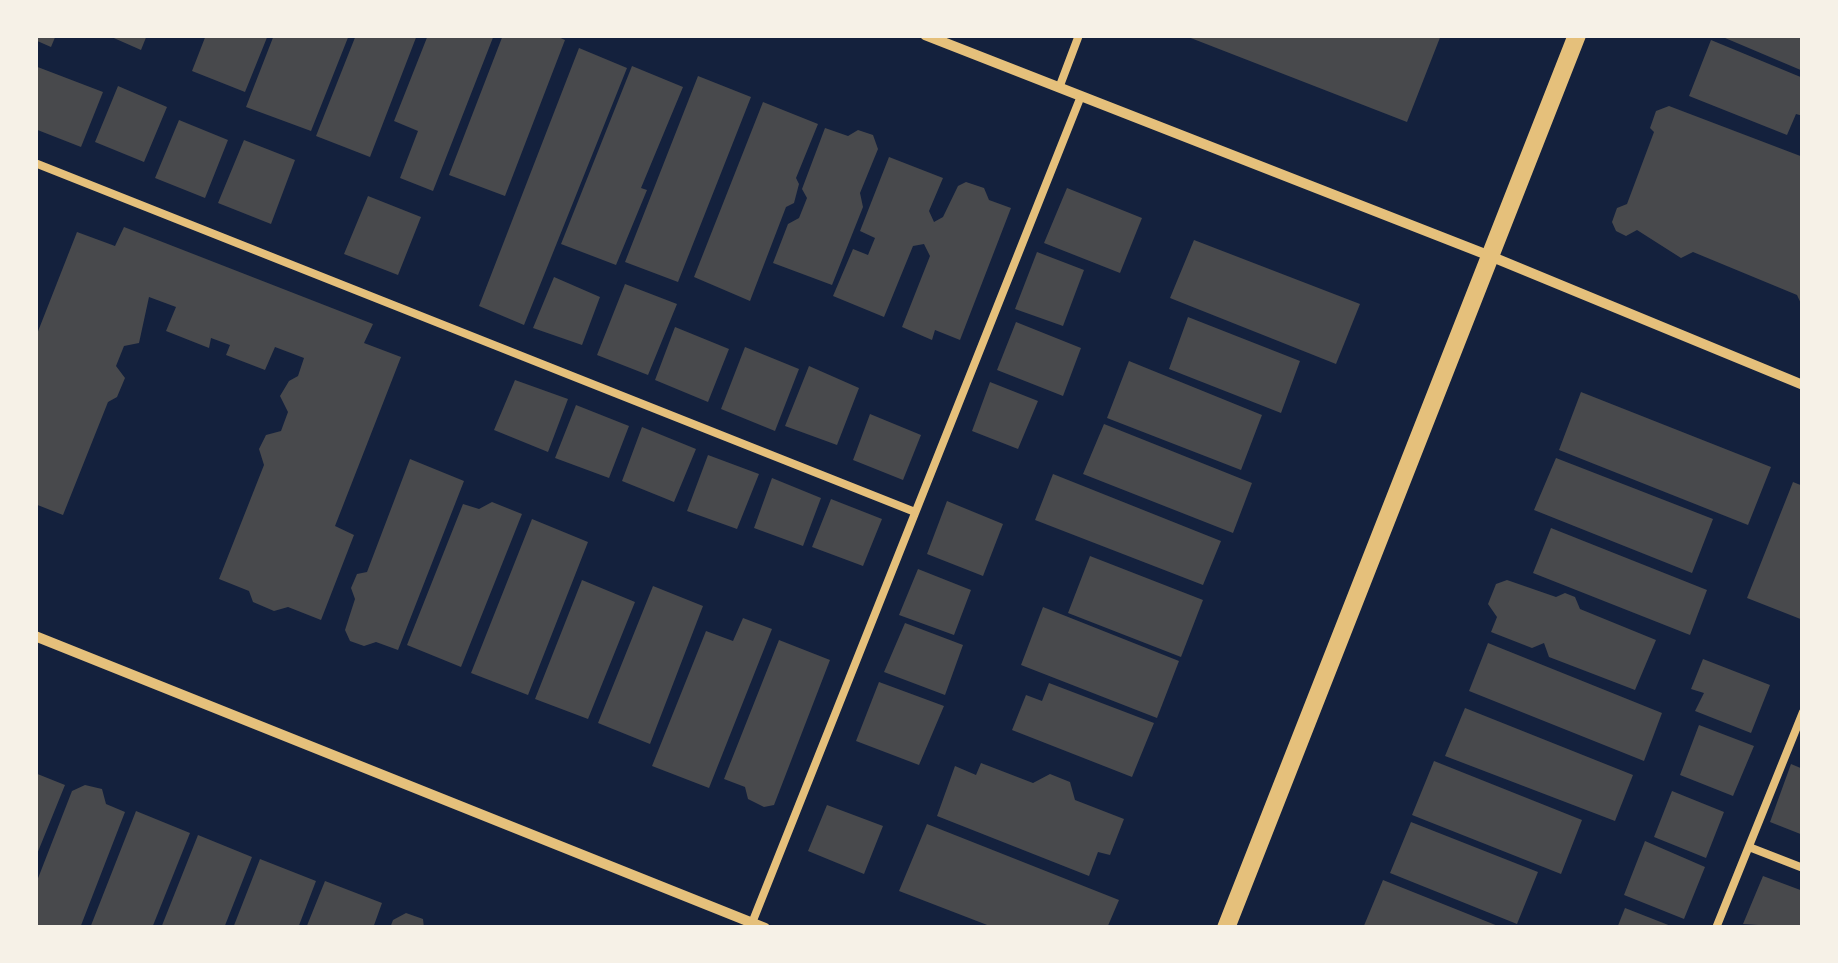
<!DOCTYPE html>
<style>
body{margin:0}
#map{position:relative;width:1838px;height:963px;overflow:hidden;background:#14213d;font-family:"PT Sans",sans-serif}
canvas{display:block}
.frame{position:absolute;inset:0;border:38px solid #f6f1e7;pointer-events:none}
</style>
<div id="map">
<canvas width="1838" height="963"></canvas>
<div class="frame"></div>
</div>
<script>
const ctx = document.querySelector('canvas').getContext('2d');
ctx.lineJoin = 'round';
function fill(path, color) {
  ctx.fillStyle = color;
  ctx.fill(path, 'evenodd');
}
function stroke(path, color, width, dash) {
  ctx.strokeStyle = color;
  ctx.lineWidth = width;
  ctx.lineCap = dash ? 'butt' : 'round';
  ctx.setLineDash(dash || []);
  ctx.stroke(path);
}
fill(new Path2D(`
 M35 35H56L51 47 35 40Z
 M107 35H147L141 50Z
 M206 35H268L245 92 192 71Z
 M274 35H349L311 131 246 107Z
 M356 35H417L370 157 316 136Z
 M428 35H494L433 191 400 178 418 131 394 121Z
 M503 35H554L565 40 505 196 449 175Z
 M1183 35H1441L1407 122Z
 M1718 35H1803V71Z
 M1711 40 1803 78V116L1796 114 1787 135 1689 96Z
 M579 48 627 68 524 325 479 306Z
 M35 66 103 92 81 147 35 129Z
 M632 66 683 87 641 188 647 190 616 265 561 244Z
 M698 76 751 97 678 282 625 262Z
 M118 86 167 107 144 162 95 142Z
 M763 102 818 124 796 178 799 184 794 203 786 207 750 301 694 277Z
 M1669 106 1803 157V308L1797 295 1693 252 1681 258 1637 230 1626 236 1616 231 1612 222 1617 208 1627 204 1654 132 1650 128 1656 111Z
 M179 120 228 140 205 198 155 178Z
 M825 128 848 136 858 130 873 135 878 149 860 193 863 207 832 285 773 263 788 224 799 218 807 198 802 189Z
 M244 140 295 160 271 224 218 203Z
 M889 157 943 178 929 211 934 222 943 217 958 186 966 182 984 188 989 200 1011 208 960 340 935 330 932 340 902 327 930 256 924 244 913 246 884 317 833 296 853 249 868 255 875 238 860 231Z
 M1067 188 1142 218 1120 273 1044 243Z
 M368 196 421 217 398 275 344 254Z
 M124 227 373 324 364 343 401 357 335 526 354 535 321 620 288 607 274 611 253 602 249 591 219 579 264 465 259 449 266 435 281 431 288 412 280 396 289 381 298 376 304 358 275 347 265 370 226 355 230 345 211 338 209 348 166 331 176 307 149 297 139 343 124 346 116 366 125 378 117 397 108 402 63 515 35 504V339L77 232 115 246Z
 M1194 240 1360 304 1336 364 1170 298Z
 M1037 252 1084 270 1063 326 1015 309Z
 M554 277 600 297 582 345 533 328Z
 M625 284 677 304 648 375 597 355Z
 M1188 317 1300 361 1281 413 1169 369Z
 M1016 322 1081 348 1063 396 997 370Z
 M675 327 729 349 708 402 655 380Z
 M745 347 799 369 775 431 721 409Z
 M1129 361 1262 415 1241 470 1107 418Z
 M809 366 859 388 837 445 785 426Z
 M515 380 568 399 548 452 494 430Z
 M990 382 1038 401 1018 449 972 431Z
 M1581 392 1771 467 1748 525 1559 450Z
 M576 405 629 426 609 478 555 458Z
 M870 414 921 435 903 480 853 460Z
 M1104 424 1252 483 1233 533 1083 474Z
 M642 427 696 449 674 502 622 481Z
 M708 455 759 474 737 529 687 511Z
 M1556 458 1713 519 1692 573 1534 510Z
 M410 459 464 481 398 650 376 642 364 646 350 641 345 630 355 599 351 588 357 574 367 572Z
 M1053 474 1221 541 1203 585 1035 520Z
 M772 478 821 498 803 546 754 528Z
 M1793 482 1803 486V620L1747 598Z
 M831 499 882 519 863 566 812 547Z
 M947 501 1003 524 983 576 927 554Z
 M492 502 522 514 461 667 407 645 463 504 479 509Z
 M532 519 588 542 528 695 471 673Z
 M1551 528 1707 590 1690 635 1533 573Z
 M1090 556 1203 600 1181 657 1068 613Z
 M918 569 971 590 954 635 899 615Z
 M582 580 635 602 588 719 535 699Z
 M1507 580 1556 597 1565 593 1575 597 1580 609 1656 640 1635 690 1549 657 1544 643 1532 648 1491 632 1497 617 1488 604 1496 584Z
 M653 586 703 606 650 744 598 723Z
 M1043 607 1179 661 1157 718 1021 665Z
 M743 618 772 629 709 788 652 766 706 631 733 641Z
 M905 623 963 645 945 695 884 672Z
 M779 640 830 660 774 805 764 807 748 799 745 787 724 779Z
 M1488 643 1662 713 1644 761 1469 691Z
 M1703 659 1770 685 1751 733 1695 711 1704 693 1691 689Z
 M879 682 944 706 919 765 856 741Z
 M1049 683 1154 723 1132 777 1012 730 1026 695 1042 701Z
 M1465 708 1633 775 1615 821 1445 756Z
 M1699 725 1754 746 1733 796 1680 775Z
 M1434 761 1582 820 1561 874 1412 815Z
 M981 763 1033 783 1050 774 1070 782 1075 800 1124 819 1110 855 1098 852 1089 876 937 816 955 766 976 775Z
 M1791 764 1803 769V835L1770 822Z
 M35 773 65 785 35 859Z
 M85 785 102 789 106 804 125 812 80 928H35V886L72 791Z
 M1672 791 1724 812 1706 858 1654 837Z
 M827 805 883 826 864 874 808 851Z
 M136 811 190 833 152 928H90Z
 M1411 822 1538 872 1517 924 1390 873Z
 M927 824 1119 900 1107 928H995L899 891Z
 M198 835 252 857 224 928H161Z
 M1645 841 1705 867 1684 919 1624 895Z
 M260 859 316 881 298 928H233Z
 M1763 876 1803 891V928L1743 924Z
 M1383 880 1503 928H1363Z
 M325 881 382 903 373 928H306Z
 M1625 908 1676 928H1617Z
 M406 913 423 919 424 928H390L393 920Z`), '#48494c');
stroke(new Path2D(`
 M1059 88 1079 35
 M35 163 915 512
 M1749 847 1803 868
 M750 928 1081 96
 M1716 928 1803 712`), '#e5c07b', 8);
stroke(new Path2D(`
 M925 35 1490 256 1803 385
 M35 636 765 928`), '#e5c07b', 10);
stroke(new Path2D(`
 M1226 928 1577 35`), '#e5c07b', 18);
</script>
